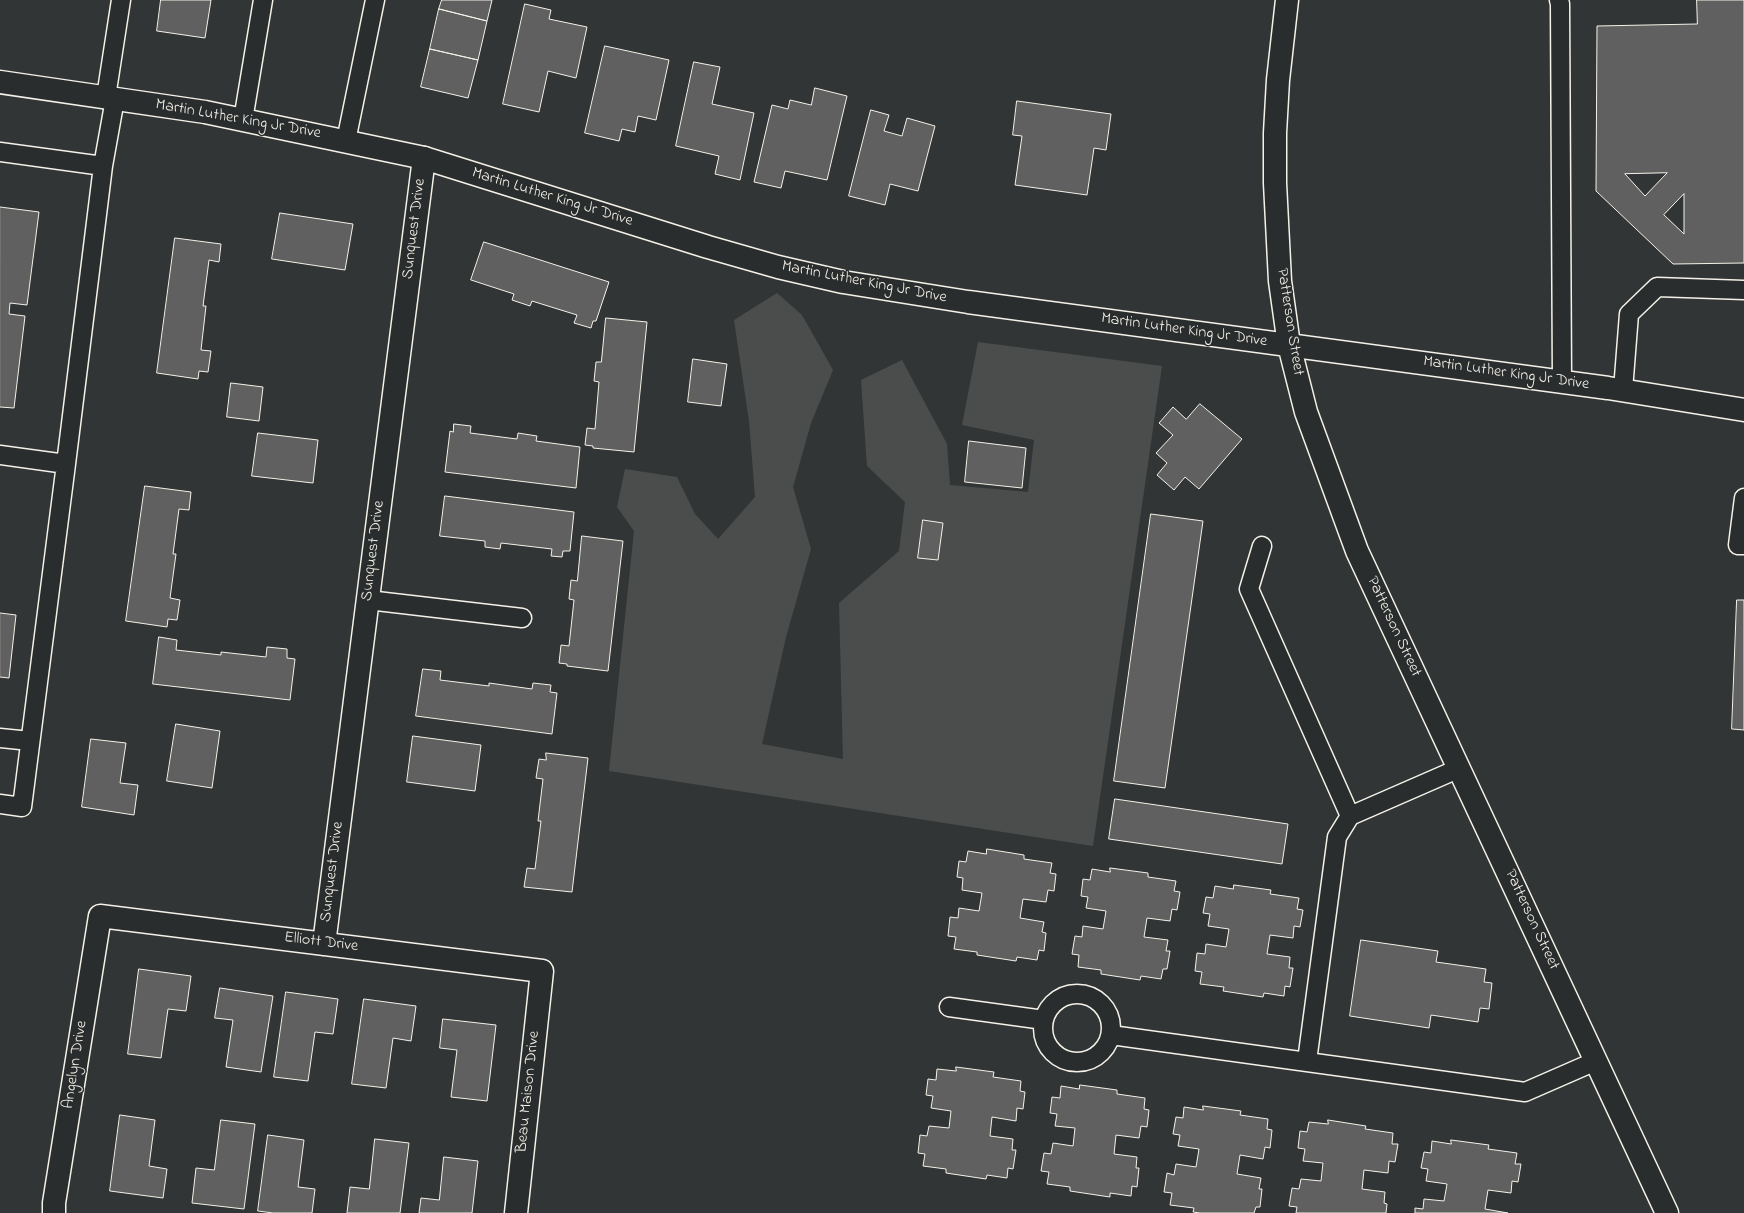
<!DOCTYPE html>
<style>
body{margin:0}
canvas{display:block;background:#323535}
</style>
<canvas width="1744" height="1213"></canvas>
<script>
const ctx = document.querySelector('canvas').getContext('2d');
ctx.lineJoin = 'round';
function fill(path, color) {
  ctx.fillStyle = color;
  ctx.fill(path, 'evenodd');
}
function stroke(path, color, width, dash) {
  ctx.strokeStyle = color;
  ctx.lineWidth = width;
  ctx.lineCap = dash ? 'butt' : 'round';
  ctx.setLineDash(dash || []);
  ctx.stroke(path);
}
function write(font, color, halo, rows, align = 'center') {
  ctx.font = font + ' "Indie Flower",sans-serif';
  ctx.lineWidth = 3;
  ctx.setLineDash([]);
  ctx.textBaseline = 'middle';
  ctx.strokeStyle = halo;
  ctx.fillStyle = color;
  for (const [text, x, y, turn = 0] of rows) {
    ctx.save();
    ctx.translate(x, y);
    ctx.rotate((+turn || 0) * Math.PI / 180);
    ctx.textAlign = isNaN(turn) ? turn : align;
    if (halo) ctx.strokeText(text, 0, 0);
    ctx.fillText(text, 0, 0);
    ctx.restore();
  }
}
fill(new Path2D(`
 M777 293 802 315 833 370 811 423 793 487 811 549 786 637 762 744 843 759 839 603 899 551 905 502 867 466 861 380 902 360 947 444 950 485 1028 492 1034 440 962 425 978 342 1162 366 1093 846 609 771 634 531 617 507 625 469 677 477 695 514 718 539 755 497 749 421 734 320Z`), '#4b4d4c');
const building = new Path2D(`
 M161 0H211L205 38 157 31Z
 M442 0H492L487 21 439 9Z
 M1697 0H1744V263L1673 264 1596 191 1597 26 1697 24ZM1667 173 1645 196 1625 174ZM1684 194V234L1664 215Z
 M525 4 551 10 549 19 587 27 576 78 548 71 539 112 503 104Z
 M439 9 487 21 478 60 430 49Z
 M605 46 669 60 656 120 638 116 635 132 622 129 619 141 585 133Z
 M430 49 478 60 468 98 421 87Z
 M694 62 720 67 712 104 754 113 740 180 715 174 719 156 676 146Z
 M815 88 847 96 827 180 785 171 781 188 754 182 772 105 788 109 790 100 811 105Z
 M1017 101 1111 114 1106 150 1094 148 1087 195 1015 185 1022 136 1013 135Z
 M871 110 889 115 884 131 902 136 907 118 935 126 918 191 890 184 885 205 849 196Z
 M0 207 39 212 27 305 10 303 9 314 25 316 14 408 0 407Z
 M280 213 353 224 345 270 272 259Z
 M175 238 221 244 219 262 209 260 203 306H206L201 350 211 351 208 372 199 371 198 379 157 373Z
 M484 242 609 282 596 321H593L591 328 574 323 577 315 532 301 530 306 512 300 514 294 471 280Z
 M606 318 647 322 634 452 593 448V446L585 445 587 428 595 429 599 382 594 381 596 362H601Z
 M693 359 727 364 721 406 688 402Z
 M231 383 263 387 259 421 227 417Z
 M1200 404 1242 439 1199 489 1185 477 1174 490 1157 475 1167 463 1156 453 1173 435 1159 423 1173 407 1186 419Z
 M454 424 471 426 470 433 517 439 518 433 537 436 536 441 580 447 576 488 445 472 450 431 453 432Z
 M258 433 318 440 313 483 252 476Z
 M969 441 1026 448 1022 488 965 482Z
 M145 486 191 492 189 510 179 509 173 554H176L170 598 180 600 177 620 168 619 167 627 126 621Z
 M445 496 574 512 570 551H563L562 557 551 556 552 549 501 543 500 549 485 547V541L440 536Z
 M1151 514 1203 521 1165 788 1114 781Z
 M923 520 943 523 938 560 918 558Z
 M582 536 623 541 608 671 567 666V664L559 663 561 645 569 646 574 600 569 599 571 580 577 581Z
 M1737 600H1744V730L1732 729Z
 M0 613 16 615 9 678 0 677Z
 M159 637 177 640 176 650 221 655V652L266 657 267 647 287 649V658L295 659 290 700 153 684Z
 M423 669 441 671 440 680 489 686V683L532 689 533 683 551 685 550 692 557 693 552 734 416 716Z
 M176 724 220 731 212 788 167 781Z
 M413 736 481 745 475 791 407 782Z
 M91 739 126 743 120 783 138 785 134 815 82 807Z
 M546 753 588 758 572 892 524 887 527 868 535 869 541 821H538L543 779 536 778 539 759 546 760Z
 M1115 799 1288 824 1282 864 1109 839Z
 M987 849 1024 855V859L1052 863 1050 873 1056 874 1054 891 1048 890 1046 902 1023 899 1020 918 1044 922 1042 932 1046 933 1044 951 1039 950 1037 960 1017 957 1016 961 977 955V952L954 949 956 937 948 936 950 917 958 918 959 908 979 911 982 893 962 890 963 878 957 877 959 861 966 862 968 851 986 854Z
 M1110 868 1148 873V877L1176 881 1174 891 1180 892 1177 910 1172 909 1170 921 1147 918 1144 937 1168 940 1166 951H1170L1167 969H1163L1161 979 1141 976 1140 980 1101 974V970L1078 967 1079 955 1072 954 1075 936 1082 937 1083 926 1103 929 1106 911 1086 908 1088 897 1081 896 1083 879 1090 880 1092 869 1110 872Z
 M1234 885 1271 890 1270 894 1299 898 1297 909 1303 910 1300 927 1294 926 1293 938 1270 935 1267 954 1290 957 1289 968H1293L1290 987 1285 986 1284 996 1264 993 1263 997 1223 991 1224 987 1200 984 1202 972 1195 971 1197 953 1205 954 1206 944 1226 947 1229 929 1208 926 1210 914 1203 913 1206 897 1213 898 1215 886 1233 889Z
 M1361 940 1438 951 1436 962 1486 969 1484 982 1492 983 1489 1009 1480 1008 1478 1022 1431 1015 1429 1028 1350 1016Z
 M139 969 191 976 186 1011 168 1009 161 1058 128 1054Z
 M220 988 273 996 261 1072 226 1067 233 1020 215 1018Z
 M286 992 338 999 333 1034 315 1032 308 1081 274 1077Z
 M364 999 416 1006 411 1041 393 1038 386 1088 352 1084Z
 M443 1019 496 1025 487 1101 451 1097 457 1050 440 1048Z
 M956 1067 994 1072 993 1077 1021 1081 1020 1091 1025 1092 1023 1109 1017 1108 1016 1121 992 1117 990 1136 1013 1139 1012 1150H1016L1013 1169 1008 1168 1007 1178 987 1175 986 1179 946 1173V1169L923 1166 925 1154 918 1153 920 1135 927 1136 929 1126 949 1128 951 1111 931 1108 933 1096 926 1095 928 1079 936 1080 937 1069 956 1071Z
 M1080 1085 1117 1090V1094L1145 1098 1144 1109 1149 1110 1147 1127 1141 1126 1139 1138 1116 1135 1114 1154 1137 1157 1136 1168H1139L1137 1187 1132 1186 1131 1196 1110 1193V1197L1070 1191V1187L1047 1184 1049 1172 1041 1171 1044 1153 1051 1154 1053 1143 1073 1146 1075 1128 1055 1126 1057 1114 1050 1113 1052 1097 1060 1098 1061 1086 1079 1089Z
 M1203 1106 1241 1111 1240 1115 1268 1119 1267 1129 1272 1130 1270 1148 1265 1147 1263 1159 1240 1155 1237 1174 1261 1178 1259 1189H1262L1260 1207H1256L1254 1213H1200L1193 1212 1194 1208 1170 1205 1172 1193 1164 1192 1167 1173 1174 1175 1176 1164 1196 1167 1199 1149 1178 1146 1180 1135 1173 1134 1176 1117 1183 1118 1184 1107 1203 1110Z
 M120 1115 155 1120 149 1166 167 1169 163 1198 110 1191Z
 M221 1120 255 1124 244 1209 192 1203 196 1168 214 1170Z
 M1328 1120 1366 1126 1365 1129 1393 1133 1392 1144H1398L1395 1162 1389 1161 1388 1173 1364 1170 1362 1189 1385 1192 1384 1203 1387 1204 1386 1213H1296L1297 1207 1289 1206 1292 1188 1299 1189 1301 1179 1321 1181 1323 1163 1303 1161 1305 1149 1298 1148 1300 1131 1307 1132 1309 1122 1328 1124Z
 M268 1135 304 1140 298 1187 315 1189 312 1213H273L258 1211Z
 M375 1139 409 1143 400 1213H347L350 1187 369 1189Z
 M1451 1140 1489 1145 1488 1149 1517 1153 1515 1164H1521L1518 1182 1512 1181 1511 1193 1488 1190 1485 1209 1508 1213H1415V1208L1423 1209 1424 1199 1444 1201 1447 1184 1426 1181 1428 1169 1421 1168 1424 1152 1431 1153 1432 1141 1451 1144Z
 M444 1157 478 1161 472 1213H419L421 1198 439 1200Z`);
fill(building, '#5f605f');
stroke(building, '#f4f1e8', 1);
const service = new Path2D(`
 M1559 0 1560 4 1562 382
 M106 97 121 0
 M243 120 263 0
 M346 141 375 0
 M0 152 103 166 66 464 0 455
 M103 166 115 99
 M1623 390 1629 314 1657 287 1744 290
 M1744 498 1738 545H1744
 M1262 546 1249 589 1350 816 1460 768
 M368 600 522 618
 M0 738 30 741
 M0 804 22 807 66 464
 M1043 1028a34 34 0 1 1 68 0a34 34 0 1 1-68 0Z
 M949 1007 1044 1020
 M1111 1035 1525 1092 1596 1061
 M1307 1061 1337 837 1350 816`);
const minor = new Path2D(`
 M324 944 424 158
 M54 1213V1203L100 916 542 971 516 1213`);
const tertiary = new Path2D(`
 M1287 0 1278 80 1275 133V183L1280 281 1289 345 1306 412 1357 551 1667 1213
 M0 82 205 112 424 158 708 247 778 267 843 282 968 302 1608 388 1744 410`);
stroke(service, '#f4f1e8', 21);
stroke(minor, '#f4f1e8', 25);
stroke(tertiary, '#f4f1e8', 25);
stroke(service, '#2a2d2e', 18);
stroke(minor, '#2a2d2e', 22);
stroke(tertiary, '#2a2d2e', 22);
write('16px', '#f4f1e8', '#2a2d2e', [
 ["Martin Luther King Jr Drive",238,120,10],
 ["Martin Luther King Jr Drive",552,198,17],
 ["Sunquest Drive",415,229,-83],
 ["Martin Luther King Jr Drive",864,283,11],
 ["Patterson Street",1289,322,81],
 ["Martin Luther King Jr Drive",1184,331,8],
 ["Martin Luther King Jr Drive",1506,374,8],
 ["Sunquest Drive",374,551,-83],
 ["Patterson Street",1393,627,65],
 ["Sunquest Drive",333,872,-83],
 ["Patterson Street",1531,920,65],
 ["Elliott Drive",321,943,7],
 ["Angelyn Drive",76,1065,-81],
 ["Beau Maison Drive",529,1092,-84]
]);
</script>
